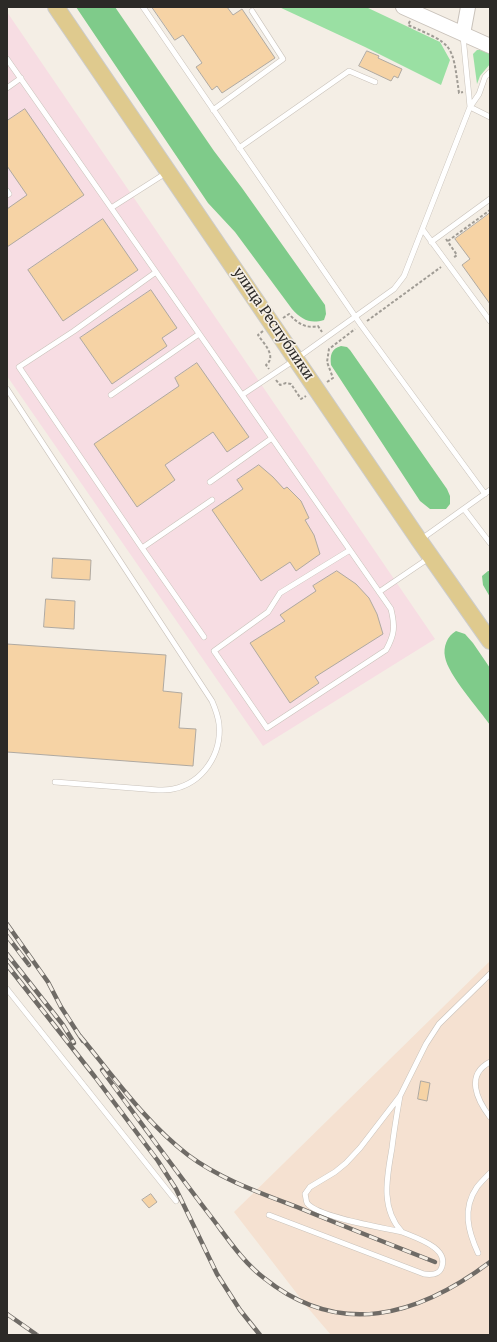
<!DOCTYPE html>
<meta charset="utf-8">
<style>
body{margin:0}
#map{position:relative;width:497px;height:1342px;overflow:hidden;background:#f4eee5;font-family:Merriweather,serif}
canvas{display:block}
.frame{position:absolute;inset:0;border:8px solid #2c2a27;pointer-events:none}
</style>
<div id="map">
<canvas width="497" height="1342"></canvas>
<div class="frame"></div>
</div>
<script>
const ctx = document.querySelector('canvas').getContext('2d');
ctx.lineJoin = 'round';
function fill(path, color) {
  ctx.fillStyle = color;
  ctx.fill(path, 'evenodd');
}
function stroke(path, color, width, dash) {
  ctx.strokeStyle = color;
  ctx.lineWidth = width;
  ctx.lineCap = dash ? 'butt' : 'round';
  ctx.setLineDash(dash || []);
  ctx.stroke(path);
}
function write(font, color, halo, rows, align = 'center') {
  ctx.font = font + ' Merriweather,serif';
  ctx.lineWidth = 3.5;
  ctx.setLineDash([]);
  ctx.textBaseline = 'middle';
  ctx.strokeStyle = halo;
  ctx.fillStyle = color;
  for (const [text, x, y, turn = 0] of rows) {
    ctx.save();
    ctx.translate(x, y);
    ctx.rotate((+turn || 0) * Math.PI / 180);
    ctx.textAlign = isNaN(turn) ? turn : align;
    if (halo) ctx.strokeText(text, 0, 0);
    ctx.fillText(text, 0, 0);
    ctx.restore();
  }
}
fill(new Path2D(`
 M7 12 435 639 263 746 7 376Z`), '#f7dde3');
fill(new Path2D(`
 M490 961V1335H331L308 1308 234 1212Z`), '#f5e1d1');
fill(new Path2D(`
 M279 7H366L440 42 450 60 441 85 365 47Z
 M477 50H480L490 54V64L480 76 477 84 473 54Z`), '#9ae0a3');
fill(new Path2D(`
 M76 7H115L214 151 242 188 325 305 326 314 324 320C310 324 302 320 292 309L235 232 208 203Z
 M341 346 347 347 350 350 447 489 450 496V504L446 509H430L420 501 331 365C330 355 331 349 341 346Z
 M488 571H490V597L483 585 482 576Z
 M456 631 465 634 473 643 490 668V725C479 709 448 675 445 657 443 647 447 636 456 631Z`), '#7fcb8a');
const building = new Path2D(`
 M152 7H227L233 15 242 9 275 58 222 93 217 86 212 90 196 67 202 63 183 35 175 40Z
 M367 51 379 56 378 58 402 69 398 78 394 76 391 81 359 66Z
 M25 109 84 195 7 247V209L27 195 7 166V121Z
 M490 213V304L462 265 470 259 455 239Z
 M103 219 138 270 63 321 28 270Z
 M151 290 177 328 162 338 167 346 112 384 80 338Z
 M197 363 249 437 227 452 213 432 165 465 175 480 137 507 94 444 179 386 175 378Z
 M259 465 273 477 284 489 287 487 301 501 309 518 305 520 314 535 320 554 296 571 290 562 261 581 212 510 243 489 237 480Z
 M53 558 91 560 90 580 52 578Z
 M337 571 356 584 369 598 377 614 383 634 315 677 319 683 290 703 250 643 285 621 280 615 316 591 313 586Z
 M46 599 75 601 74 629 44 627Z
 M7 644 166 655 163 691 182 693 179 728 196 729 193 766 7 752Z
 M421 1081 430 1083 427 1101 418 1099Z
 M151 1194 157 1202 149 1208 142 1200Z`);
fill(building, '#f6d3a5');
stroke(building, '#afa9a1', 1);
const service = new Path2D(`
 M143 7 361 325 485 494
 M7 59 242 395 296 359 394 289 404 276 470 107 463 36
 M490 72 485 77 479 94 470 107 490 117
 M7 88 21 78
 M213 110 283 59 252 11
 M239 148 349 71 375 82
 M7 191 9 194 7 195
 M111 208 166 173
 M423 230 490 321
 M431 242 490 199
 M156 272 74 331 19 367 142 548 204 637
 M7 389 212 701C215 708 218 716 219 724 222 754 203 783 173 789 168 790 163 790 158 790L55 782
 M111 395 199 334
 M242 395 391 609C395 626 395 634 386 650L267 728 214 651 268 612 280 593 350 550
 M210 482 272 438
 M464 509 490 543
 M420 540 490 490
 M142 548 212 500
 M379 592 429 558
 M7 989 176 1201
 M490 1062C465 1075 477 1100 490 1117
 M400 1096C397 1113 394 1130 392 1148 387 1177 380 1208 402 1232 384 1228 317 1217 307 1203 306 1201 306 1197 305 1194L310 1187 335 1172 346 1163 360 1148 400 1096 426 1044 439 1024 490 974
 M269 1215 424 1274C431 1275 438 1275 441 1269 451 1248 416 1238 402 1232
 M478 1253C468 1231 462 1209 477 1187 481 1182 486 1177 490 1173`);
const secondary = new Path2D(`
 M403 7 490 46
 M463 34 468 7`);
const primary = new Path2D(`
 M56 7 419 540 490 641`);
stroke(service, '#c9c2ba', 6);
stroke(secondary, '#c9c2ba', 16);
stroke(primary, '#cccccb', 18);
stroke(new Path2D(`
 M410 21 408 25C454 45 452 43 459 93L463 92
 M446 239 457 255 453 258
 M448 241 490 210
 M283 318 289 314C297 323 306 329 318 326L322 332
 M367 321 441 267
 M263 331 258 335C264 344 277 356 266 365L269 369
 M276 380 280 385 286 383 291 384 301 399 306 396
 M327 382 333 378 327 362 329 349 355 329`), '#a09c95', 2, [3, 2]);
stroke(service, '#fff', 5);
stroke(secondary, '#fff', 14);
stroke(primary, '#dfca8e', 16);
const rail = new Path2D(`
 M7 924 48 982 61 1007 83 1041
 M7 936 29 965
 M7 954 63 1025 74 1043
 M7 965 95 1077 158 1161 176 1189 217 1274 240 1310 260 1335
 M80 1036C114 1077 146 1123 188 1155 220 1179 260 1193 297 1207 343 1226 389 1244 435 1262
 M102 1070 155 1142
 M152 1138C172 1165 192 1192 212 1218 228 1239 243 1262 264 1278 340 1339 418 1316 490 1262
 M7 1314 37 1335`);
stroke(rail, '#6f6b66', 4.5);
stroke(rail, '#f4eee5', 3, [9]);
write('14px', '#2c2a27', '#f4eee5', [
 ["улица Республики",273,324,56]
]);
</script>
